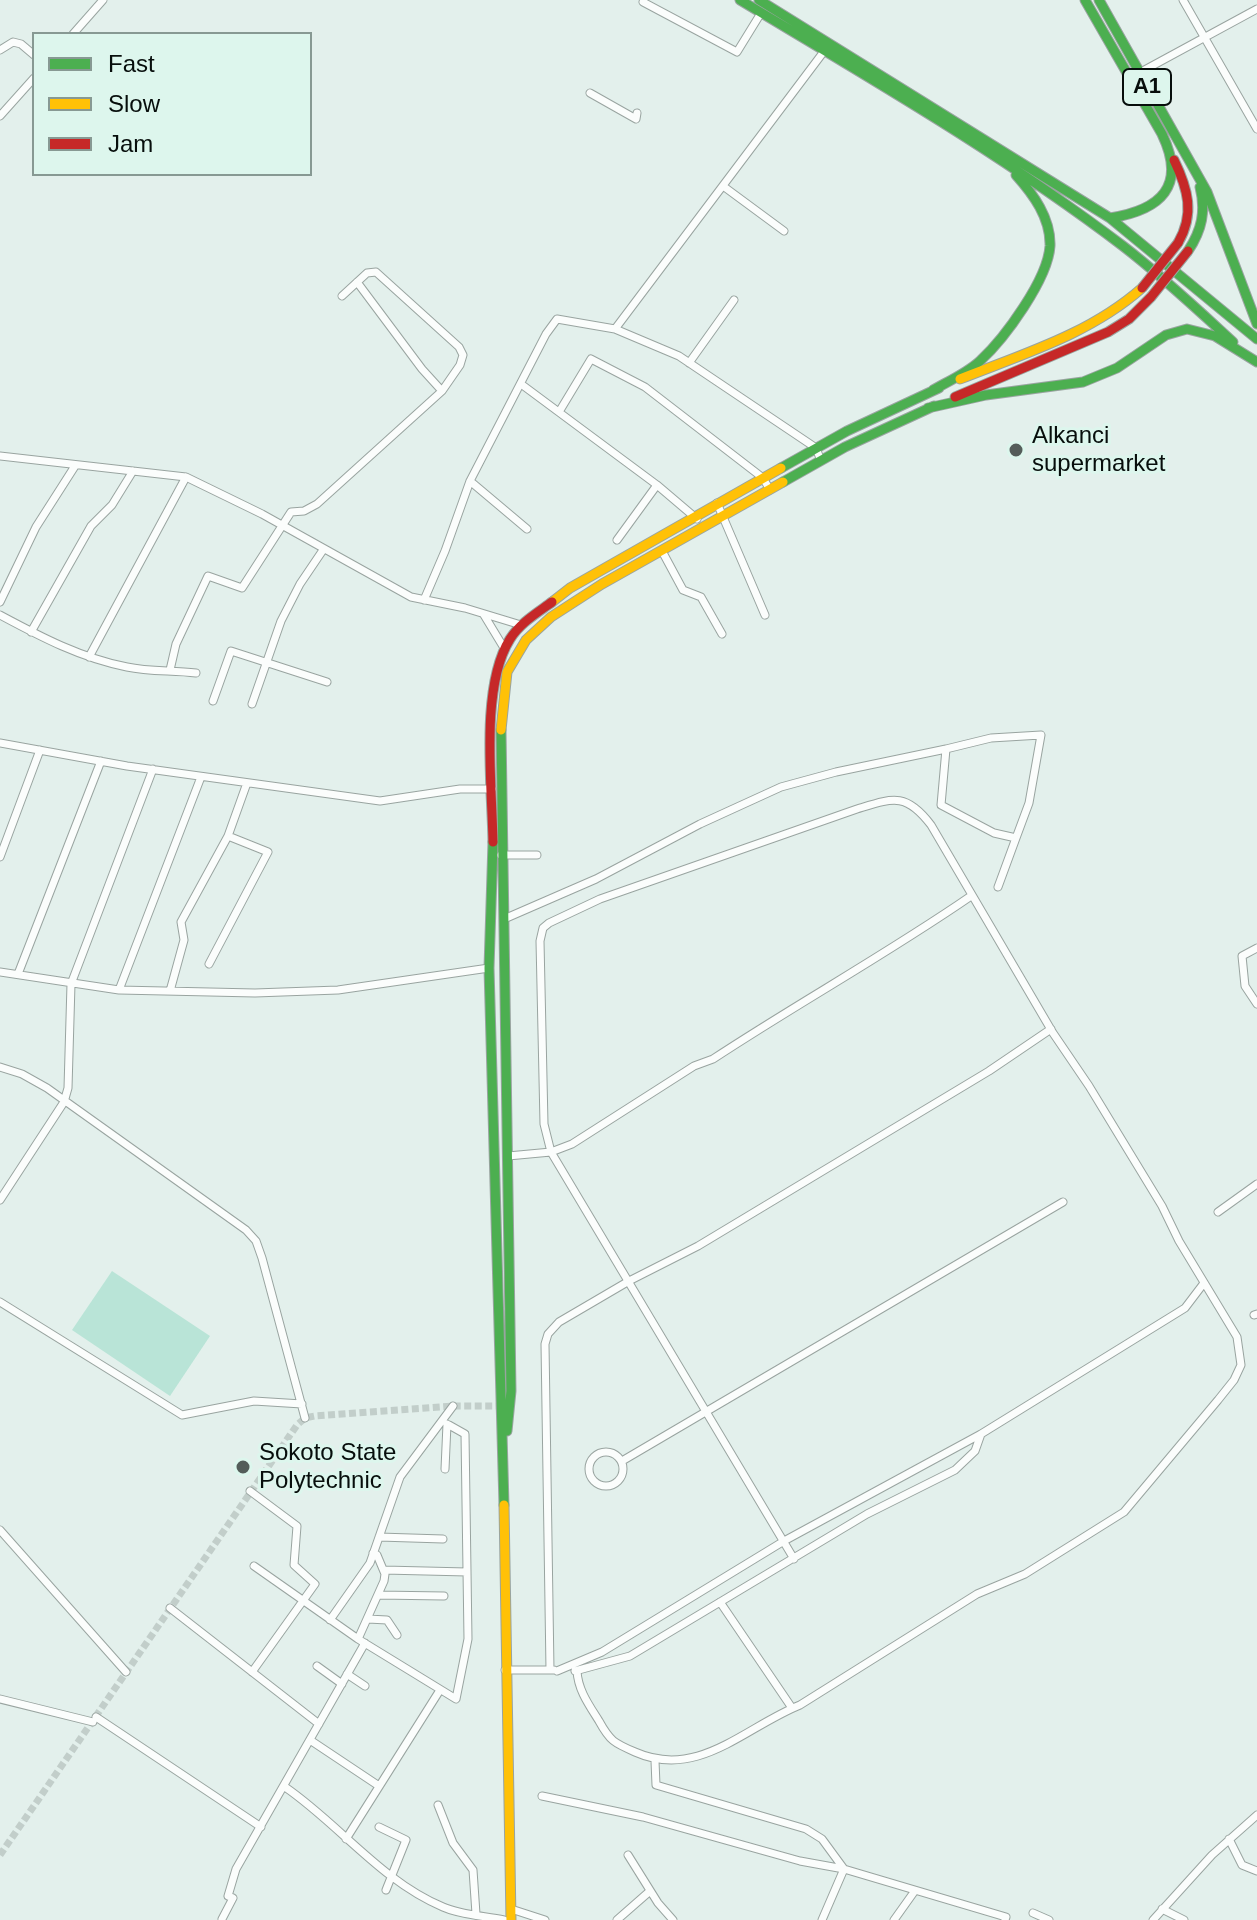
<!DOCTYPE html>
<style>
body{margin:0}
#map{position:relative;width:1257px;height:1920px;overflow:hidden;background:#e3f0ec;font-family:Helvetica,sans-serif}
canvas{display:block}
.legend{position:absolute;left:32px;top:32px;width:280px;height:144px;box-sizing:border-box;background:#ddf6ed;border:2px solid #879993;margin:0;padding:10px 14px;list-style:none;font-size:24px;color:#070e0c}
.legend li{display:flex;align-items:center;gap:16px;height:40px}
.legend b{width:40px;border:2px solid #879993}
</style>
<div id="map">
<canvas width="1257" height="1920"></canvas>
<ul class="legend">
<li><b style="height:10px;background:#4caf50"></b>Fast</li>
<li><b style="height:10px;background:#ffc107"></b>Slow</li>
<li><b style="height:10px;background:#c62828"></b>Jam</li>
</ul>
</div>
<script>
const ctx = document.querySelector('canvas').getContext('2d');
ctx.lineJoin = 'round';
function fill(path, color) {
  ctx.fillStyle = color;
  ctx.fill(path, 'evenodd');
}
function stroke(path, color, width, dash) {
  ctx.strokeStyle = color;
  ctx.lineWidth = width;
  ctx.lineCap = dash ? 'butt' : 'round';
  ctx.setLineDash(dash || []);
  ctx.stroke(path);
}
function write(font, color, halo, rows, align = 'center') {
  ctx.font = font + ' Helvetica,sans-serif';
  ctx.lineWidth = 6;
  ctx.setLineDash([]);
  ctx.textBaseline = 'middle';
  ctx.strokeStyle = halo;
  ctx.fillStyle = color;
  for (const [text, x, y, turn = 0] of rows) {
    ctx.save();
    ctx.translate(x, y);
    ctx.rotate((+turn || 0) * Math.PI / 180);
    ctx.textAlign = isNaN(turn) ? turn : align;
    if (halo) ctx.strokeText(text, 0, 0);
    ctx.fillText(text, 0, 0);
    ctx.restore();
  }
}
fill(new Path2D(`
 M112 1271 210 1336 170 1396 72 1330Z`), '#b9e4d7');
stroke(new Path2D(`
 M0 1855 297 1425 305 1418 315 1416 453 1406H501`), '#c2ceca', 7, [7, 3.5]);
const street = new Path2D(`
 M1183 0 1257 129
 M643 2 737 52 761 13
 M73 34 103 0
 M0 50 13 42 21 44 34 55
 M1139 73 1257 9
 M590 93 636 119 637 113
 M0 116 34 78
 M723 186 784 231
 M357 282 422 369 442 391
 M615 329 825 50
 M689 363 734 300
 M521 384 657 485 697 519
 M559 412 591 359 645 387 763 478 770 490
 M0 456 186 477 262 514 411 597 465 608 521 625
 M470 481 527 529
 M717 503 765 615
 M617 540 657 485
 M662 551 683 590 701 597 722 634
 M424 600 445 551 470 481 546 334 557 319 615 329 679 356 816 448 821 461
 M0 602 36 527 75 466
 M0 615C41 637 81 658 127 667 150 672 173 670 196 673
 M484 615 504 648
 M31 632 91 526 112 505 133 471
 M89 657 186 477
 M170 670 176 644 208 576 242 588 291 512 304 511 317 504 442 391 460 365 463 355 459 347 376 272 367 273 342 296
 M213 701 231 651 327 682
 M252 704 281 621 300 584 323 550
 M0 743 127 766 380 801 460 789H492
 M946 749 991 738 1041 735 1029 803 1016 838
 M501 855H537
 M0 857 40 750
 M504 919 596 879 700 824 781 787 836 772 946 749 941 805 994 833 1016 838 998 887
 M1257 948 1242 956 1245 986 1257 1004
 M209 964 268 852 228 836
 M0 972 119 990 255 993 338 990 489 968
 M18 974 101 761
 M119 990 201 777
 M170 991 184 940 181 922 228 836 247 783
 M0 1067 22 1074 47 1088 246 1230 256 1241 262 1258 305 1418
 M508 1156 551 1152 572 1144 694 1066 713 1059C798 1003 887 954 971 896
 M0 1200 64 1102 68 1088 71 984 153 769
 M1218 1212 1257 1184
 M0 1302 182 1415 254 1401 302 1404
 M1254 1315 1257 1314
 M589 1469a17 17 0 1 1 34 0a17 17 0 1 1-34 0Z
 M622 1461 1063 1202
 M445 1469 447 1424
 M250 1491 297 1526 294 1565 315 1584 252 1672
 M0 1530 126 1672
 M379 1537 443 1539
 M254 1566 358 1639 456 1699 468 1639 465 1434 449 1425
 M384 1570 467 1572
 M378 1595 444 1596
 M720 1602 792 1708
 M170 1608 319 1724
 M368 1619 387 1620 397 1635
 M330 1620 370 1563 400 1477 453 1406
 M358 1639 384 1581 385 1574 377 1555 373 1553
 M317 1666 342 1684
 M505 1670H554
 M550 1670 545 1344 548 1334 559 1322 629 1281 698 1246 989 1071 1051 1029
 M557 1671 602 1652 784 1541 981 1434 1185 1308 1204 1283
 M575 1671 630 1656 867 1514 955 1470 975 1451 981 1434
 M577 1671C578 1690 589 1705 599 1721 610 1741 614 1743 635 1752 698 1780 745 1727 800 1705L977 1594 1025 1574 1124 1512 1218 1400 1234 1380 1241 1365 1237 1337 1179 1241 1162 1206 1089 1086 1053 1033 931 825C906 792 893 798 857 809L600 899 549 923 543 928 540 941 544 1124 551 1152 794 1559
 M347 1674 365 1686
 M0 1699 93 1722
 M96 1717 261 1827
 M310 1740 379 1786
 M655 1761 656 1785 806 1829 822 1839 844 1869 822 1920
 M285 1787C339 1824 381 1881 443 1907 461 1915 485 1916 504 1920
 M542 1796 643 1817 800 1861 844 1869 1006 1917 1005 1920
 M438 1805 453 1843 473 1870 476 1914
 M379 1827 406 1840 386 1890
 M346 1839 440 1690
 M1229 1839 1242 1865 1257 1871
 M628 1855 658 1903 673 1920
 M511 1909 545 1920
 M1162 1909 1184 1920
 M1033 1913 1049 1920
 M222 1919 233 1898 228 1896 236 1869 365 1643
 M617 1920 650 1891
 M894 1920 914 1892
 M1153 1920 1212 1855 1257 1815`);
const fast = new Path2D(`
 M740 0C870 78 1002 154 1123 246 1162 276 1197 309 1233 342
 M759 0 1110 218 1257 339
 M1085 0 1162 134C1187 186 1161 210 1110 218
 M1099 0 1207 192 1257 324
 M1188 251C1202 230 1206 211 1200 187
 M933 390C949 381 967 373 980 361 1005 338 1048 279 1050 246 1051 218 1033 194 1016 175
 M928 408 986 395 1083 382 1117 368 1166 335 1187 329 1215 336 1257 362
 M781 468 847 431 939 388
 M783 482 845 447 934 406
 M501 730 511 1391 507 1431
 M493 842 489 968 504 1505`);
const slow = new Path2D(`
 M960 379C1023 354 1090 334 1142 288
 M552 602 570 588 781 468
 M501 730 507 672 526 640 551 617 602 584 783 482
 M504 1505 511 1920`);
const jam = new Path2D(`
 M1174 160C1188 189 1195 214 1178 243
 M955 397 1108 332 1129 319 1151 297
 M493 842C492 785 480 687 510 639 520 623 537 613 552 602`);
stroke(street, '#99a4a0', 9);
stroke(fast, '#99a4a0', 11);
stroke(slow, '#99a4a0', 11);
stroke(jam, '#99a4a0', 11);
stroke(street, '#fbfdfc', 7);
stroke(fast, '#4caf50', 9);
stroke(slow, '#ffc107', 9);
stroke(jam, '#c62828', 9);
const jamBridge = new Path2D(`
 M1142 288 1178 243
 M1151 297 1188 251`);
stroke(jamBridge, '#99a4a0', 11, []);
stroke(jamBridge, '#c62828', 9);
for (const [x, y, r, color] of [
 [1016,450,8,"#545d5a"],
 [243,1467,8,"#545d5a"]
]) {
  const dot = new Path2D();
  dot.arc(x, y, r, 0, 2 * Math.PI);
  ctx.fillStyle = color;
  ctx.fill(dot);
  stroke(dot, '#ddf6ed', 3);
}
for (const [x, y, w] of [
 [1147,87,48]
]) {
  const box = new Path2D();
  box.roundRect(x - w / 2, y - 18, w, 36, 6);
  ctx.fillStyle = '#ddf6ed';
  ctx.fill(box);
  stroke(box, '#070e0c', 2);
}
write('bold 22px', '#070e0c', null, [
 ["A1",1147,87]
]);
write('24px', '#070e0c', '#ddf6ed', [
 ["Alkanci",1032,436],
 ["supermarket",1032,464],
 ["Sokoto State",259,1453],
 ["Polytechnic",259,1481]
], 'left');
</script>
